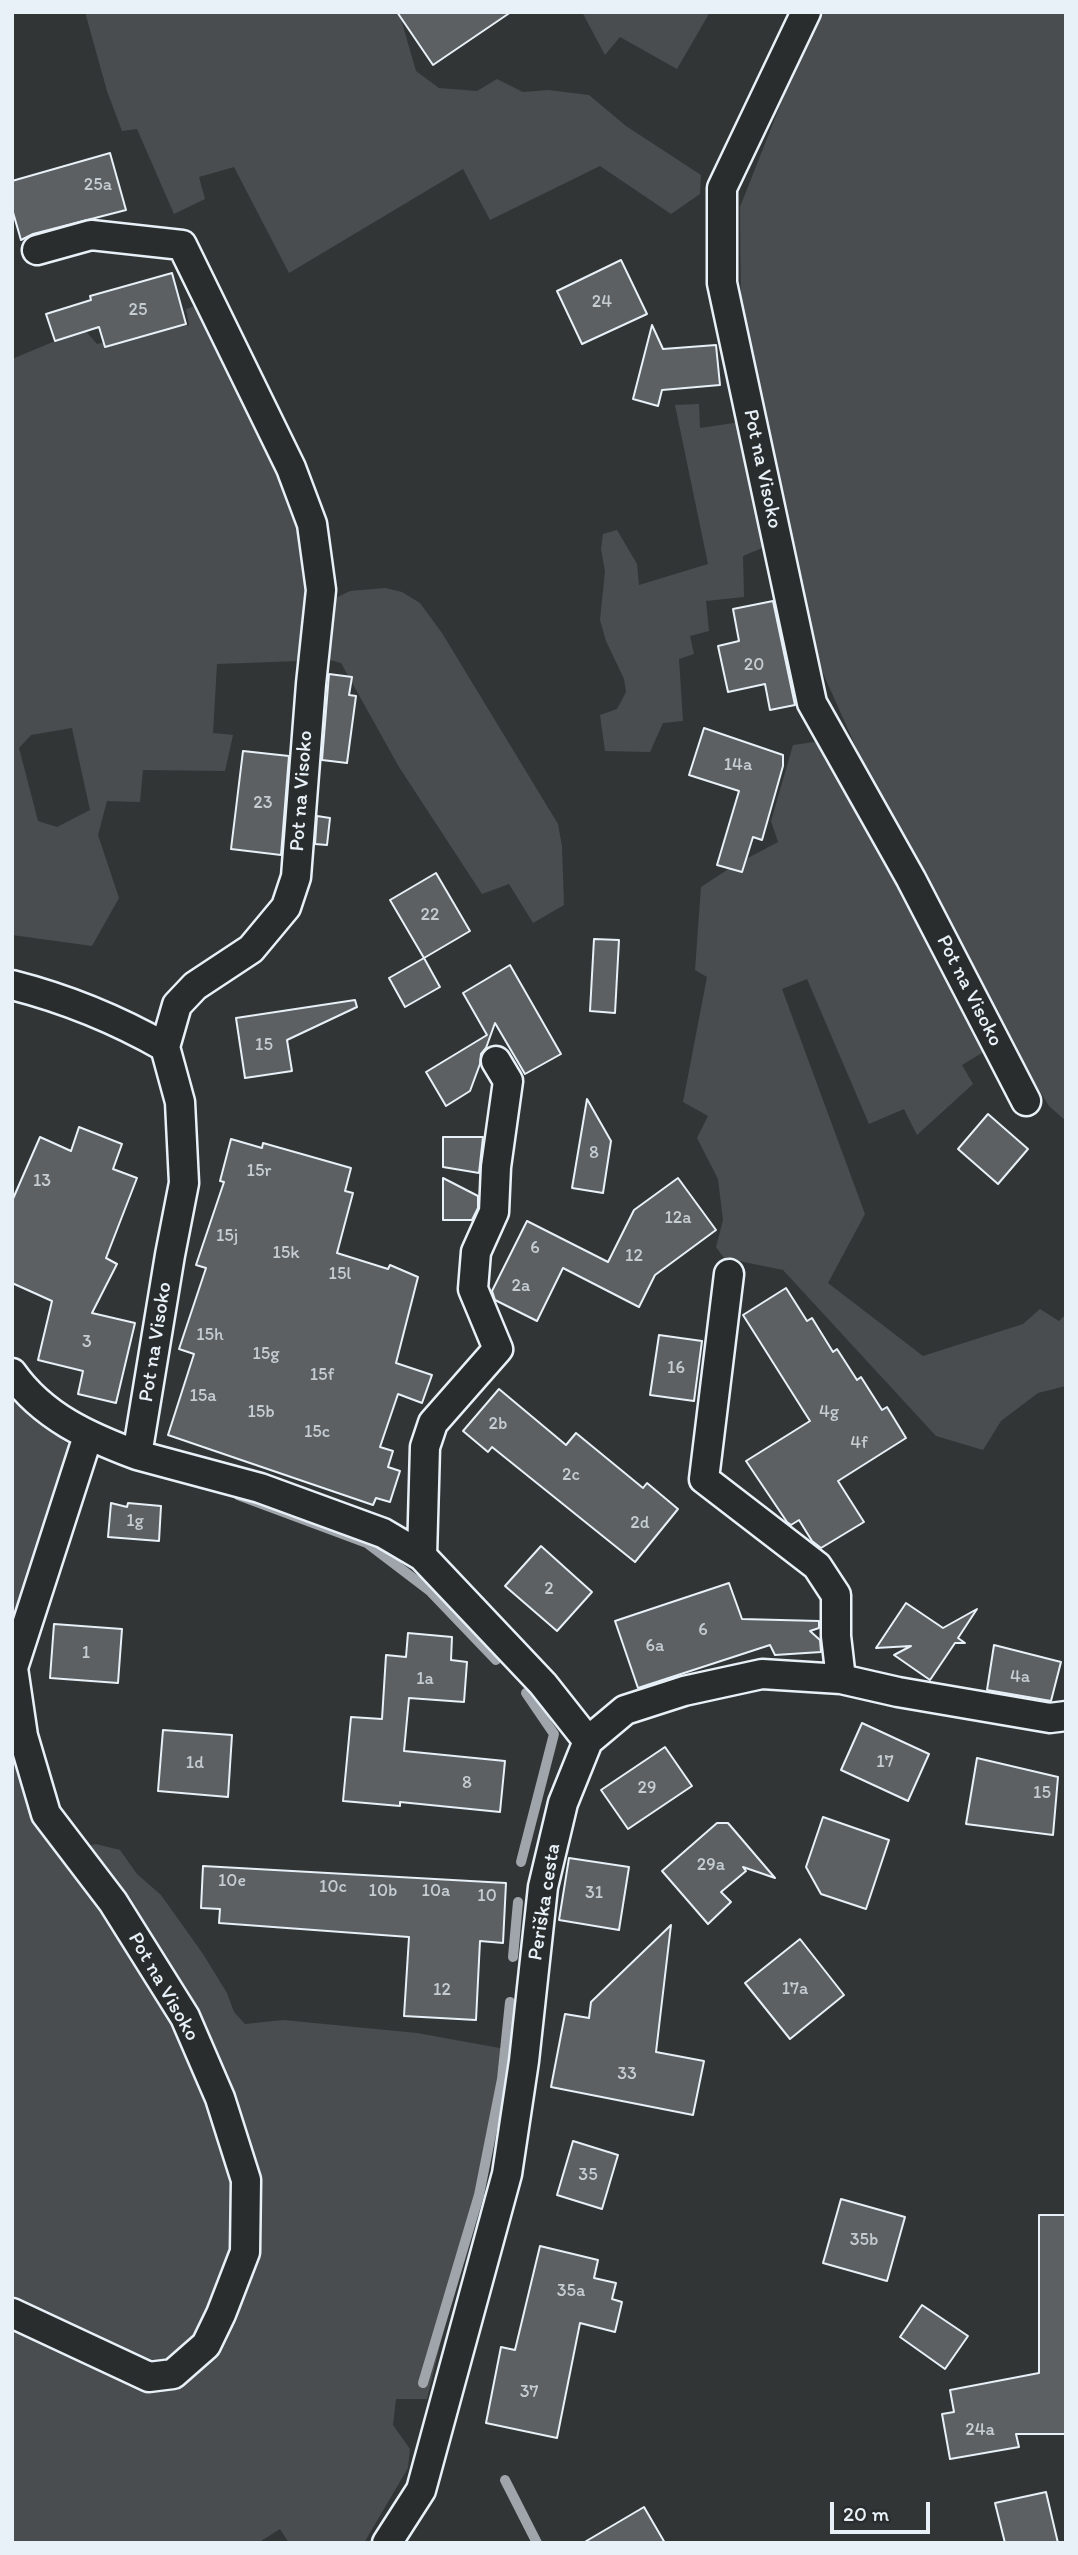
<!DOCTYPE html>
<meta charset="utf-8">
<style>
body{margin:0}
#map{position:relative;width:1078px;height:2555px;overflow:hidden;background:#323536;font-family:Itim,sans-serif}
canvas{display:block}
.frame{position:absolute;inset:0;border:14px solid #e8f1f8;pointer-events:none}
.scale{position:absolute;left:830px;top:2502px;width:100px;height:32px;box-sizing:border-box;border:4px solid #e8f1f8;border-top:0;padding-left:9px;font-size:21px;line-height:24px;white-space:nowrap;color:#e8f1f8;-webkit-text-stroke:5px #2a2d2e;paint-order:stroke}
</style>
<div id="map">
<canvas width="1078" height="2555"></canvas>
<div class="frame"></div>
<div class="scale">20 m</div>
</div>
<script>
const ctx = document.querySelector('canvas').getContext('2d');
ctx.lineJoin = 'round';
function fill(path, color) {
  ctx.fillStyle = color;
  ctx.fill(path, 'evenodd');
}
function stroke(path, color, width, dash) {
  ctx.strokeStyle = color;
  ctx.lineWidth = width;
  ctx.lineCap = dash ? 'butt' : 'round';
  ctx.setLineDash(dash || []);
  ctx.stroke(path);
}
function write(font, color, halo, rows, align = 'center') {
  ctx.font = font + ' Itim,sans-serif';
  ctx.lineWidth = 5;
  ctx.setLineDash([]);
  ctx.textBaseline = 'middle';
  ctx.strokeStyle = halo;
  ctx.fillStyle = color;
  for (const [text, x, y, turn = 0] of rows) {
    ctx.save();
    ctx.translate(x, y);
    ctx.rotate((+turn || 0) * Math.PI / 180);
    ctx.textAlign = isNaN(turn) ? turn : align;
    if (halo) ctx.strokeText(text, 0, 0);
    ctx.fillText(text, 0, 0);
    ctx.restore();
  }
}
fill(new Path2D(`
 M85 12H399L416 71 439 88 477 91 497 79 523 92 548 90 589 95 626 126 701 175 700 194 671 214 600 166 490 220 463 169 289 273 234 167 199 177 205 199 174 214 137 129 122 131 107 91Z
 M582 12H710L677 69 620 37 605 55Z
 M817 12H1066V1121L1049 1106 1020 1059 977 972 867 772 814 653 741 310 740 207Z
 M201 304 282 470 307 543 311 590 300 661 217 664 213 733 233 735 225 771 143 770 140 802 107 801 98 835 119 898 92 946 12 935V359L84 329 97 344 189 325 186 309ZM72 728 90 810 57 827 38 821 19 748 31 735Z
 M699 404 700 428 740 422 767 546 743 556 744 597 706 601 709 631 690 636 694 654 679 659 683 721 663 723 650 752 605 751 600 715 617 709 626 692 624 679 606 641 600 620 605 571 601 549 603 534 617 530 637 564 639 585 708 564 675 405Z
 M385 588 402 592 420 603 442 633 558 824 562 846 564 905 533 923 509 884 482 894 399 767 341 663 322 658 331 600 350 591Z
 M814 742 835 750 987 1050 962 1065 973 1084 917 1135 904 1109 869 1124 807 979 782 989 865 1214 828 1283 923 1356 1023 1324 1040 1309 1059 1321 1066 1314V1386L1038 1393 1001 1421 983 1450 936 1436 783 1270 724 1258 716 1247 723 1220 718 1179 697 1138 708 1116 683 1102 707 977 695 970 701 887 733 866 778 842 771 821 793 745Z
 M12 1397 61 1439 74 1448 12 1626Z
 M12 1759 23 1784 178 2024 220 2123 238 2190 232 2263 194 2342 155 2370 12 2302Z
 M96 1844 120 1850 137 1874 161 1895 203 1954 227 1993 234 2012 245 2024 283 2020 417 2033 505 2049 488 2156 482 2170 427 2399H396L393 2425 410 2449 408 2468 364 2543H289L280 2529 258 2543H12V2328L21 2329 76 2359 145 2388 177 2385 220 2354 237 2320 259 2245V2170L229 2086 83 1847Z`), '#494d4f');
stroke(new Path2D(`
 M238 1495 367 1543 430 1591 496 1660
 M521 1862 554 1734 526 1693
 M513 1957 518 1902
 M423 2383 479 2195 502 2079 510 2002
 M505 2480 537 2543`), '#9fa5aa', 10);
const building = new Path2D(`
 M397 12H511L433 65Z
 M110 153 126 210 33 234 21 240 12 209V181Z
 M621 260 647 314 582 344 557 291Z
 M172 273 186 324 105 347 99 327 55 341 46 314 91 300 90 296Z
 M652 325 663 349 716 345 720 385 662 390 658 406 633 399Z
 M773 601 795 705 770 710 765 684 728 692 718 646 739 641 733 609Z
 M329 674 352 677 349 695 356 696 347 763 322 760Z
 M704 728 783 755V766L762 840 753 837 742 872 717 865 739 791 689 775Z
 M243 751 289 756 281 855 231 849Z
 M317 816 330 818 327 845 315 844Z
 M436 873 470 931 424 958 390 900Z
 M594 939 619 940 615 1013 590 1011Z
 M424 958 440 987 405 1007 389 978Z
 M510 965 561 1054 525 1074 495 1023 486 1048 481 1054 480 1064 470 1091 446 1106 426 1072 487 1035 463 993Z
 M355 1000 357 1007 287 1040 292 1071 245 1078 236 1018Z
 M587 1099 611 1141 603 1193 572 1188Z
 M988 1114 1028 1149 998 1184 958 1149Z
 M79 1127 122 1144 113 1169 137 1178 106 1258 117 1264 92 1313 135 1323 116 1403 78 1394 83 1371 38 1360 52 1301 12 1283V1201L40 1137 71 1151Z
 M443 1137H483L479 1173 443 1167Z
 M231 1139 262 1148 263 1143 351 1168 345 1191 353 1193 337 1253 388 1269 390 1265 418 1277 396 1363 432 1375 422 1403 398 1394 380 1447 393 1451 388 1467 400 1471 390 1502 376 1498 373 1505 168 1435 194 1354 179 1349 206 1268 196 1265 224 1182 220 1181Z
 M443 1178 478 1196V1208L472 1220H443Z
 M678 1178 716 1230 655 1275 639 1307 563 1268 537 1321 495 1300 492 1291 527 1221 608 1262 634 1210Z
 M786 1288 807 1321 812 1318 833 1352 837 1349 857 1380 861 1377 882 1410 887 1407 906 1438 838 1481 864 1522 821 1548 812 1541 799 1520 791 1525 787 1522 746 1461 810 1421 743 1315Z
 M659 1335 702 1341 694 1401 650 1395Z
 M499 1389 566 1445 576 1433 643 1488 647 1483 678 1509 635 1562 492 1447 488 1452 463 1431Z
 M111 1503 127 1507 128 1503 161 1506 159 1541 108 1537Z
 M541 1546 592 1592 557 1631 505 1586Z
 M729 1583 742 1619 819 1621V1628L810 1631 820 1640 821 1652 775 1655 770 1645 638 1688 615 1621Z
 M906 1603 943 1628 977 1609 958 1638 965 1643H955L930 1680 894 1655 911 1646 876 1648Z
 M54 1624 122 1629 118 1683 50 1678Z
 M408 1633 452 1637 451 1660 467 1662 464 1702 409 1698 404 1751 505 1761 500 1812 400 1802V1806L343 1801 351 1717 382 1719 386 1655 406 1657Z
 M994 1645 1061 1662 1051 1701 987 1690Z
 M862 1723 929 1754 908 1801 841 1770Z
 M163 1730 232 1735 228 1797 158 1791Z
 M665 1747 692 1786 628 1829 601 1790Z
 M977 1758 1058 1777 1053 1835 966 1824Z
 M823 1817 889 1840 866 1909 821 1894 806 1867Z
 M717 1823H728L775 1878 743 1867 746 1871 721 1892 731 1902 708 1924 662 1871Z
 M569 1858 629 1867 619 1930 559 1920Z
 M203 1866 506 1883 503 1943 480 1941 476 2020 404 2016 409 1937 219 1923 220 1909 201 1908Z
 M671 1925 656 2052 704 2061 693 2115 551 2087 565 2014 589 2018 591 2002Z
 M800 1939 844 1995 790 2039 745 1983Z
 M573 2141 618 2155 602 2209 557 2195Z
 M841 2199 905 2217 887 2281 823 2263Z
 M1039 2215H1066V2434H1016L1019 2447 950 2459 942 2414 954 2412 950 2390 1039 2373Z
 M540 2246 598 2260 594 2278 616 2283 612 2299 622 2302 615 2332 580 2323 557 2438 486 2423 501 2347 515 2350Z
 M922 2305 968 2336 945 2369 900 2337Z
 M1046 2492 1058 2543H1005L995 2503Z
 M644 2507 665 2543H583Z`);
fill(building, '#5c6063');
stroke(building, '#e8f1f8', 2);
const minor = new Path2D(`
 M806 12 722 188V283L812 703 911 879 1026 1101
 M37 250 91 235 182 245 291 468 312 524 321 590 311 684 296 877 286 907 251 949 195 986 177 1005 165 1047 180 1102 184 1183 170 1255 137 1455 260 1488 383 1533 422 1556 543 1684 588 1741
 M12 985C67 999 116 1019 165 1047
 M729 1274 704 1479 817 1566 836 1595V1636L841 1679
 M12 1373C43 1417 89 1437 137 1455
 M422 1556 425 1447 433 1423 498 1349 473 1289 476 1252 494 1212 496 1167 508 1081 496 1061
 M12 2313 149 2377 173 2374 206 2345 221 2314 245 2252 246 2180 220 2098 185 2017 113 1902 46 1814 23 1736 13 1668 88 1436
 M387 2543 421 2490 507 2174 524 2061 543 1887 563 1803 588 1741 625 1710 684 1691 762 1674 841 1679 898 1692 1050 1718 1066 1716`);
stroke(minor, '#e8f1f8', 33);
stroke(minor, '#2a2d2e', 28);
write('18px', '#c5cdd3', null, [
 ["25a",98,185],
 ["24",602,302],
 ["25",138,310],
 ["20",754,665],
 ["14a",738,765],
 ["23",263,803],
 ["22",430,915],
 ["15",264,1045],
 ["8",594,1153],
 ["15r",259,1171],
 ["13",42,1181],
 ["12a",678,1218],
 ["15j",227,1236],
 ["6",535,1248],
 ["15k",286,1253],
 ["12",634,1256],
 ["15l",340,1274],
 ["2a",521,1286],
 ["15h",210,1335],
 ["3",87,1342],
 ["15g",266,1354],
 ["16",676,1368],
 ["15f",322,1375],
 ["15a",203,1396],
 ["15b",261,1412],
 ["4g",829,1412],
 ["2b",498,1424],
 ["15c",317,1432],
 ["4f",859,1443],
 ["2c",571,1475],
 ["1g",135,1521],
 ["2d",640,1523],
 ["2",549,1589],
 ["6",703,1630],
 ["6a",655,1646],
 ["1",86,1653],
 ["4a",1020,1677],
 ["1a",425,1679],
 ["17",885,1762],
 ["1d",195,1763],
 ["8",467,1783],
 ["29",647,1788],
 ["15",1042,1793],
 ["29a",711,1865],
 ["10e",232,1881],
 ["10c",333,1887],
 ["10b",383,1891],
 ["10a",436,1891],
 ["31",594,1893],
 ["10",487,1896],
 ["17a",795,1989],
 ["12",442,1990],
 ["33",627,2074],
 ["35",588,2175],
 ["35b",864,2240],
 ["35a",571,2291],
 ["37",529,2392],
 ["24a",980,2430]
]);
write('21px', '#e8f1f8', '#2a2d2e', [
 ["Pot na Visoko",762,469,78],
 ["Pot na Visoko",302,791,-86],
 ["Pot na Visoko",969,991,63],
 ["Pot na Visoko",156,1342,-81],
 ["Periška cesta",545,1902,-81],
 ["Pot na Visoko",163,1987,60]
]);
</script>
